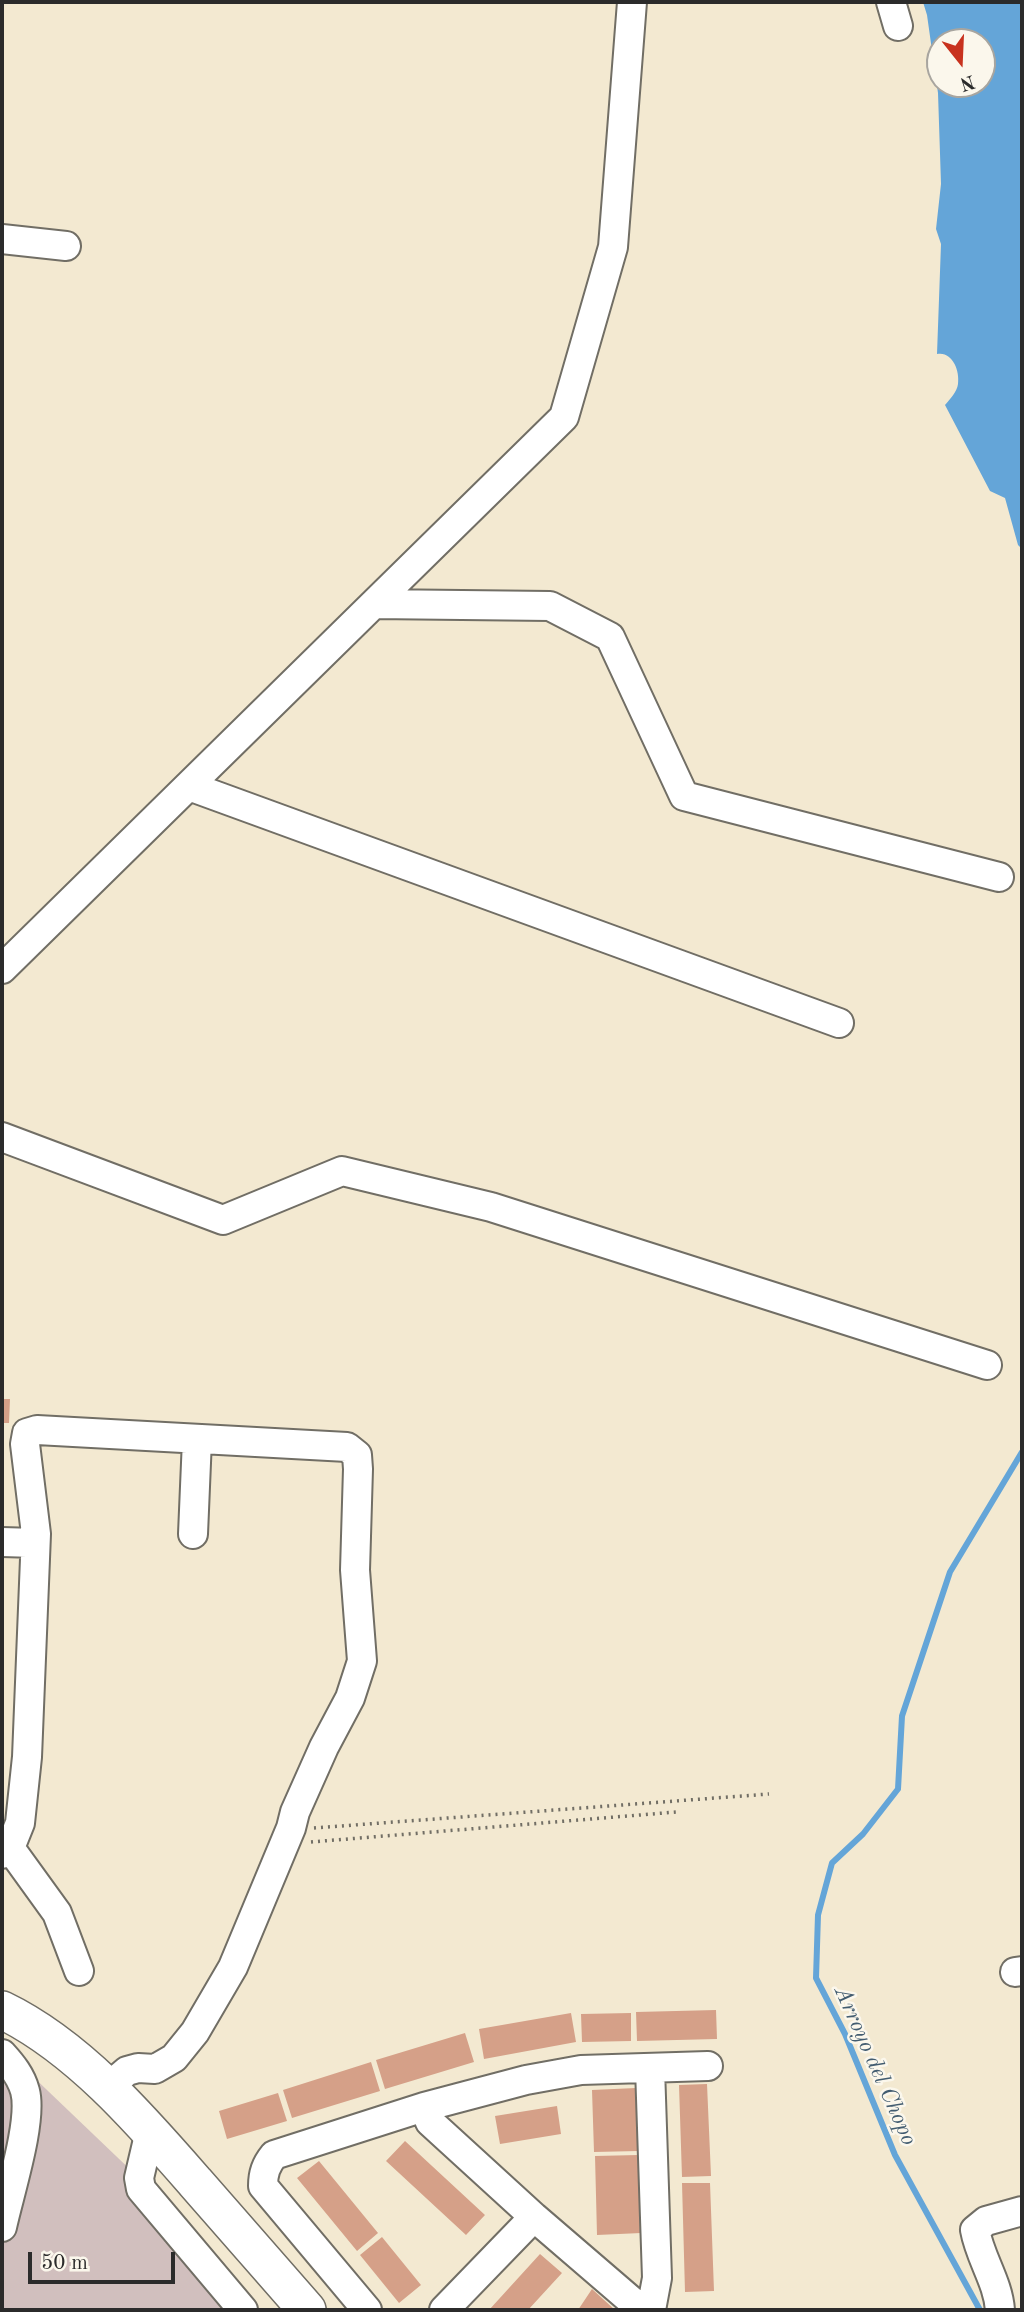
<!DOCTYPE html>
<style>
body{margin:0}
#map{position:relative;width:1024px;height:2312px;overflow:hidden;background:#f3e9d1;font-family:"Old Standard TT",serif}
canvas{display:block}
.frame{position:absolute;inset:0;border:4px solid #2b2b2b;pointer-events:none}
.north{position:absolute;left:926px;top:28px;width:70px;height:70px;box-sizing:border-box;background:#fbf7ec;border:2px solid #a8a59f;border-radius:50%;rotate:162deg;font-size:19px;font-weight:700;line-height:28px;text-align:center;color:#2b2b2b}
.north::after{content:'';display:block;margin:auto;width:24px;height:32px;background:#c8321e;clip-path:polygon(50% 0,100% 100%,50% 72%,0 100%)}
.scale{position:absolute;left:28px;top:2252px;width:147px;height:32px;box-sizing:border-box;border:4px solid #2b2b2b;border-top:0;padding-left:9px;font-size:21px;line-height:24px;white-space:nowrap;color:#2b2b2b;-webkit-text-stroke:5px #fbf7ec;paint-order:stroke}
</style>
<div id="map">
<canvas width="1024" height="2312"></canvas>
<div class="frame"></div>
<div class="north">N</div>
<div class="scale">50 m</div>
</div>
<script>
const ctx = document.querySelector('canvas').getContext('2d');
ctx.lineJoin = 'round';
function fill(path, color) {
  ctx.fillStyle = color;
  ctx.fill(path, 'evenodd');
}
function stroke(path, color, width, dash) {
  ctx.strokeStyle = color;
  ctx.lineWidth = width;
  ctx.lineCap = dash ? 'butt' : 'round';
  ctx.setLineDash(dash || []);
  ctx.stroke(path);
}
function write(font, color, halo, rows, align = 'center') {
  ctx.font = font + ' "Old Standard TT",serif';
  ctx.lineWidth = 5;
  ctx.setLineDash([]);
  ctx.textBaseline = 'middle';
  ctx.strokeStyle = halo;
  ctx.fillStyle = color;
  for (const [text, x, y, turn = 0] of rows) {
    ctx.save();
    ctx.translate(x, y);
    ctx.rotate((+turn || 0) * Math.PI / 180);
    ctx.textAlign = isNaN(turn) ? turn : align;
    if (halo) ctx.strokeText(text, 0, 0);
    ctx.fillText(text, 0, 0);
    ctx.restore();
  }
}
fill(new Path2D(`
 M2 2047 139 2178 243 2310H2Z`), '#d1bfbe');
fill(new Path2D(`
 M923 2H1022V549L1018 545 1005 498 990 491 945 405C950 399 957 392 958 384 960 370 952 351 937 354L941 244 936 229 941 184 938 93 927 15ZM940 42H982V84H940Z`), '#64a5d8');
stroke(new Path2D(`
 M980 2310 895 2155 845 2034 816 1978 818 1915 832 1863 863 1834 898 1789 902 1716 950 1572 1022 1452`), '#64a5d8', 6);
fill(new Path2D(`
 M2 1399H10L9 1423H2Z
 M716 2010 717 2039 637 2041 636 2012Z
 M571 2013 576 2042 484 2059 479 2029Z
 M631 2013V2041L582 2042 581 2014Z
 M465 2033 474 2062 385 2089 376 2060Z
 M371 2062 380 2091 292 2118 283 2090Z
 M707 2084 711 2176 682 2177 679 2085Z
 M636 2088 638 2151 594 2152 592 2090Z
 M278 2093 287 2121 227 2139 219 2111Z
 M557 2106 561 2134 500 2144 495 2116Z
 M405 2141 485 2215 466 2235 386 2161Z
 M638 2155 641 2233 597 2235 595 2156Z
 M319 2161 378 2233 357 2251 297 2178Z
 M682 2183H710L714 2291 685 2292Z
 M382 2237 421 2285 399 2303 360 2255Z
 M540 2254 562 2273 528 2310H489Z
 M592 2289 615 2310H578Z`), '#d5a088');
const minor = new Path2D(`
 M891 2 898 26
 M2 239 66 246
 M374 604 550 606 610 637 684 796 999 877
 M189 786 839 1023
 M2 969 564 417 613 247 632 2
 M2 1137 223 1220 342 1171 491 1207 987 1365
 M193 1534 197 1439
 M2 1542 35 1543
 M10 1848 57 1913 79 1971
 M2 1854 10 1848 20 1823 27 1757 36 1534 25 1444 27 1433 37 1430 347 1447 357 1455 358 1469 355 1570 362 1661 350 1698 324 1747 295 1812 291 1828 233 1967 195 2032 174 2058 155 2069 138 2068 127 2071 107 2088
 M1015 1972 1022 1971
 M2 2054C12 2065 21 2076 25 2091 33 2121 9 2194 2 2227
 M650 2068 657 2278 651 2310
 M424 2107 430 2122 534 2217 641 2309 649 2310
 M150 2131 139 2178 141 2189 243 2310
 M367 2310 263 2186C263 2173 266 2165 274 2155L424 2107 526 2080 581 2070 708 2066
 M444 2310 534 2217
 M1000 2310C998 2282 980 2258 975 2230L986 2221 1022 2211`);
const major = new Path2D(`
 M2 2010C77 2046 141 2120 195 2182 233 2225 270 2268 307 2310`);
stroke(minor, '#716e65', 32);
stroke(major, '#716e65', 40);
stroke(new Path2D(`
 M314 1828 769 1794
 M311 1842 676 1812`), '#716e65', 3.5, [2, 5]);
stroke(minor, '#fff', 28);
stroke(major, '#fff', 37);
write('italic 23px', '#425c70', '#fbf7ec', [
 ["Arroyo del Chopo",875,2066,66]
]);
</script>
